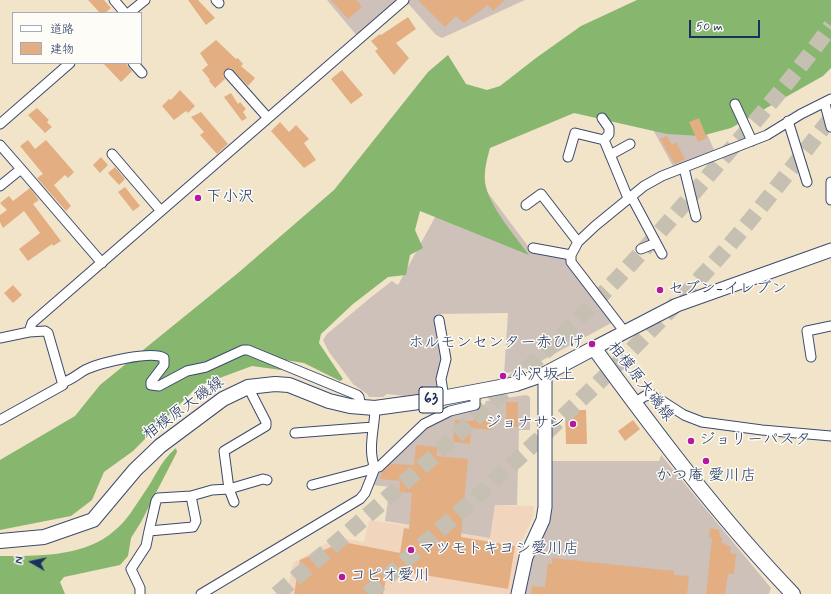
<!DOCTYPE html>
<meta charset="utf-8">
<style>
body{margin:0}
#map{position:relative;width:831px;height:594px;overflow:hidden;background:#f1e4c8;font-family:Mynerve,"Klee One",sans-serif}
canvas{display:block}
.legend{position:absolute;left:12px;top:12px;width:130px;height:52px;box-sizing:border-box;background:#fdfcf7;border:1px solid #a3aaba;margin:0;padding:5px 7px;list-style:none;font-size:12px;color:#1b2f5e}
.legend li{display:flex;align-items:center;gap:8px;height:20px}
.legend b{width:20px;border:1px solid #a3aaba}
.north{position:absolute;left:12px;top:542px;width:40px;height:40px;-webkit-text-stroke:3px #fdfcf7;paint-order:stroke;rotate:279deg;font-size:11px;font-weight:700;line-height:16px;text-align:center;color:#1b2f5e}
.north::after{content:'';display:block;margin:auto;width:14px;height:18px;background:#1b2f5e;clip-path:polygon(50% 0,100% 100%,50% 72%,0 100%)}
.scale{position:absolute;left:689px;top:20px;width:71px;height:18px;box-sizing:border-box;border:2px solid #1b2f5e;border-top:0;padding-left:5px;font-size:12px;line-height:14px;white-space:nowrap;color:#1b2f5e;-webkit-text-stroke:3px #fdfcf7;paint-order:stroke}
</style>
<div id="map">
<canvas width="831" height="594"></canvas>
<ul class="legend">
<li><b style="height:5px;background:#fff"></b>道路</li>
<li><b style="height:11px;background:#e4ae83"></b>建物</li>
</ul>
<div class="north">N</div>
<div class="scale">50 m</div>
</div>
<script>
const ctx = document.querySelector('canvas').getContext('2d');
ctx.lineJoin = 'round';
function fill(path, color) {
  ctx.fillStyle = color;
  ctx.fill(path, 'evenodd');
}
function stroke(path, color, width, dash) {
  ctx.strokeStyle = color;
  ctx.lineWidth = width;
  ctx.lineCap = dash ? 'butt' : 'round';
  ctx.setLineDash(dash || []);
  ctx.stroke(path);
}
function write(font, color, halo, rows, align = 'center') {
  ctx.font = font + ' Mynerve,"Klee One",sans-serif';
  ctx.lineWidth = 3;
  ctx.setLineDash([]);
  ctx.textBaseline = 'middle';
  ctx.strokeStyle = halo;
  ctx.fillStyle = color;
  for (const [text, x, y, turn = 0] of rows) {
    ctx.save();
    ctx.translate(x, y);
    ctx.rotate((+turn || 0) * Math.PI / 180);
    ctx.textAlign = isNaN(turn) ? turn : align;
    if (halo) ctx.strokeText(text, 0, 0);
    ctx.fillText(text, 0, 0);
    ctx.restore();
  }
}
fill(new Path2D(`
 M495 505 534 506 533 517 521 543 512 594H287L293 563 337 537 364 542 369 520 490 538Z`), '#f1d5bd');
fill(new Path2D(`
 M327 0H399L358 37Z
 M405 0H525L442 38 436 35Z
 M699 116 715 152 674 168 651 126Z
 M476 177 531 250 569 259 613 322 532 366 504 374 508 313 437 314 435 316 443 358 438 391 406 396 387 394 383 397H369L367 394 353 384 329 352 323 340 327 334 370 298 392 281 398 285 439 210Z
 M526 395 530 397V430H519L517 505H495L490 538 385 521 390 487 373 485 375 476 414 436 439 419 451 416 457 413 483 408 486 401Z
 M661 455 771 588 769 594H523L551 461H659Z`), '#cec1ba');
fill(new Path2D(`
 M637 0H831V68L823 76 731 128 701 136 667 134 574 113 490 148C487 159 484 170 485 182 488 205 515 236 529 255L420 211 415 230 423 248 410 255 406 275 388 277 353 304 321 334 319 343 343 379 340 381 304 363 285 360 281 370 252 366 198 386 133 451 104 472 92 500 71 516 0 530V460L75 416 100 385 238 273 334 190 428 72 448 55 466 84 487 90 500 86 536 58 581 26Z
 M176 448 177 452 141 522 131 538 128 556 120 565 64 577 60 582 65 594H0V556C37 556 85 557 114 531 127 521 135 506 144 493 157 475 159 463 176 448Z`), '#87b66f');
fill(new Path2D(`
 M88 0H104L111 8 105 13H100Z
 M188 0H198L215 18 206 25Z
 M331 0H356L362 7 348 19Z
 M418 0H505L493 11 488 5 464 23 456 16 445 27Z
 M408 17 416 29 396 43 409 58 394 75 375 51 378 49 371 41 380 34 381 35Z
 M216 40 236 59 238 58 243 64 241 66 255 78 248 86 231 68 225 70 223 75 225 79 215 88 209 81 210 80 202 70 208 65 200 53Z
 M103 63H125L132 71 121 82Z
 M342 70 363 95 351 104 331 79Z
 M180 90 195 106 188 113 186 111 174 120 162 106 169 99 171 100Z
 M231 93 238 104 240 102 246 109 243 112 247 118 242 121 224 97Z
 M37 108 49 120 47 122 52 127 45 133 28 115Z
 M201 112 228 144 217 154 200 135 204 132 191 117Z
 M699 118 707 138 698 142 689 122Z
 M280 122 289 132 296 125 309 139 304 143 316 160 304 168 271 131Z
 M667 136 672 145 676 142 685 159 675 164 660 139Z
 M28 140 35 149 46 140 74 172 68 178 65 175 54 185 71 206 66 211 37 178 43 174 20 146Z
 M101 157 108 165 100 173 93 165Z
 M115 167 125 179 119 185 108 173Z
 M125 187 140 206 133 211 118 192Z
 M30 188 39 200 33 204 61 241 53 246 52 244 28 261 19 249 40 233 24 211 3 228 0 222V215L7 210 0 203 9 196 13 201Z
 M13 285 22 295 13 303 4 293Z
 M506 402H518V427H506Z
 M565 410H586L587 444H566Z
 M482 418 493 419 492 430 471 428 470 444 453 442 455 420 473 421V419L482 420Z
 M633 420 640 429 625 441 618 431Z
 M416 445 437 447V456L468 459 461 537 515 546 508 589 388 569 383 594H294L300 560 343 542 400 553 404 528 409 529 412 493 399 492 400 481 380 479 381 473 391 464 414 465Z
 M710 528 719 530 720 537 722 538V543L731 547 730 553 736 554 734 574H728L725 594H706L712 538H709Z
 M552 558 674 571V575L689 576 687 594H531L532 586 545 587 548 563 552 564Z`), '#e4ae83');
stroke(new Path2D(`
 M277 594C378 507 478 419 572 325 626 272 676 214 725 156 762 114 798 71 831 26
 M368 594C482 492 598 390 702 276 748 226 789 171 831 118`), '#c6c0b3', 16, [16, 8]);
const street = new Path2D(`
 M114 0 125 13
 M216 0 219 3
 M129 13 145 0
 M133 63 142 73
 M229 74 268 118
 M735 104 752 141
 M825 104 831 127
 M602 118 609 128V134L604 140
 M788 121 807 182
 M0 124 70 63
 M0 145 21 169 0 186
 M112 154 161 211
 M610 155 630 144
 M568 157 575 133 604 140 628 198
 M684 168 696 217
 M21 169 102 263
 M831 182V200
 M631 196 662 254
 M526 205 541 194 578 242
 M533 248 571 255
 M641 249 656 243
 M439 320 446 359 441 379 444 398
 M624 331 571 262V255L578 242 595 226 644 186 662 176 767 135 801 114 831 99
 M0 338 29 332 32 323 404 0
 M811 357 807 331 831 326
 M63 382C73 380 78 373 87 369 100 363 152 350 164 358V365L151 382V385L159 386 187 371 206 367 243 350H248L357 395 359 397 361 407
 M634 403 645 396 653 395 684 415 702 422 762 430 831 436
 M375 408C375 427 367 449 375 468
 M0 420 63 385 48 333 45 331 29 332
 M295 433 373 427
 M312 485 369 470 375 466
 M191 496 196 521 193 527 149 531 156 501 158 498 191 496 212 490 229 489 224 451 266 426V422L248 387
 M234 502 229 489 263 479 267 480
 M140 594V588L131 569 146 546 149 531
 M201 594 360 499 365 493 375 468 379 467 424 424 450 411 475 405V392`);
const secondary = new Path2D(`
 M594 348 677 305 831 250
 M518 594 526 557 543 520 545 507V374`);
const primary = new Path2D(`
 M0 541 44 537 93 520 135 470 160 446 223 399 248 387 275 384 289 385 329 401 350 406 375 408 426 401 516 384 545 374 594 348C656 433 720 518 793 594`);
stroke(street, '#3b4a6e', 11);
stroke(secondary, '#3b4a6e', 15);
stroke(primary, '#3b4a6e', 16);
stroke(street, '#fff', 9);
stroke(secondary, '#fff', 13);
stroke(primary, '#fff', 14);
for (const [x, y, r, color] of [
 [198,198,4,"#b5179e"],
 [660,290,4,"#b5179e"],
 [592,344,4,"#b5179e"],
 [503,376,4,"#b5179e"],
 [573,424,4,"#b5179e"],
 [691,441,4,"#b5179e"],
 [706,461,4,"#b5179e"],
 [411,550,4,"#b5179e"],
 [342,577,4,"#b5179e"]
]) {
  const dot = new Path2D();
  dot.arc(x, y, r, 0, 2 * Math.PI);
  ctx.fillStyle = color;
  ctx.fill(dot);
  stroke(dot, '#fdfcf7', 1.5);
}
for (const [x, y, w] of [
 [431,400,24]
]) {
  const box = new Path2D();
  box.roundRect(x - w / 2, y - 13, w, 26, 3);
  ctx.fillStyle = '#fdfcf7';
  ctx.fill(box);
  stroke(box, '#1b2f5e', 1);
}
write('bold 15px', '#1b2f5e', null, [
 ["63",431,400]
]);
write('16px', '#1b2f5e', '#fdfcf7', [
 ["下小沢",206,198],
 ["セブン-イレブン",668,290],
 ["ホルモンセンター赤ひげ",584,344,"right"],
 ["小沢坂上",511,376],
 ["ジョナサン",565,424,"right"],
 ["ジョリーパスタ",699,441],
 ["かつ庵 愛川店",706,477,"center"],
 ["マツモトキヨシ愛川店",419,550],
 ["コピオ愛川",350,577]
], 'left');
write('16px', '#1b2f5e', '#fdfcf7', [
 ["相模原大磯線",640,382,52],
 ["相模原大磯線",184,409,-36]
]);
</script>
